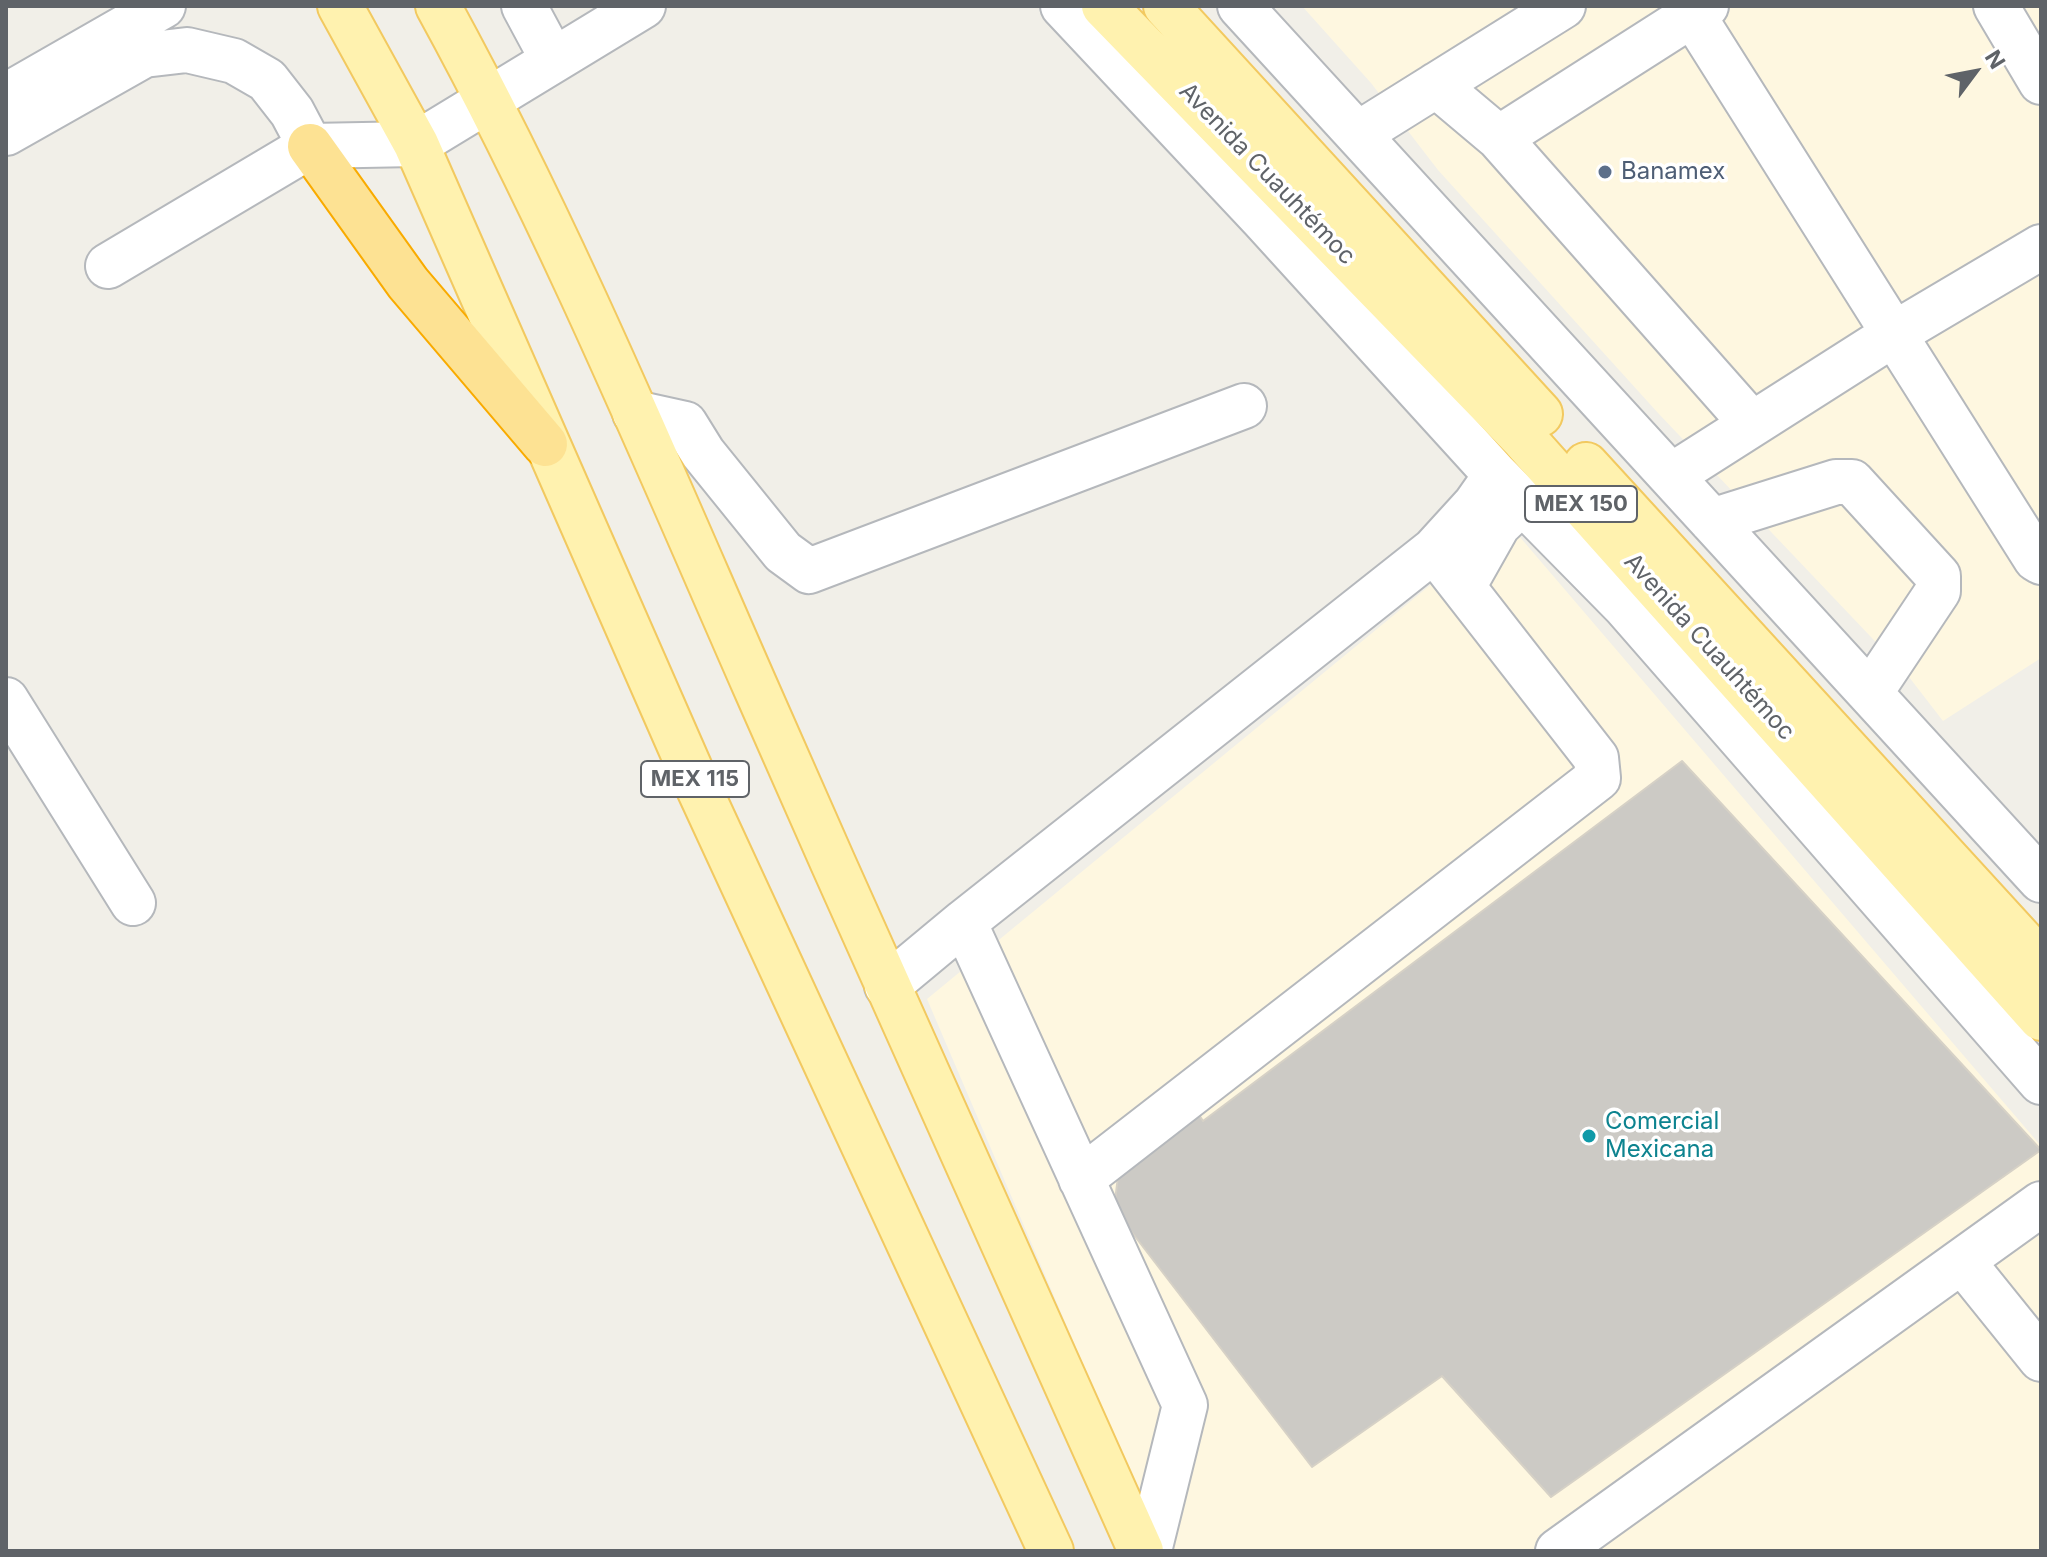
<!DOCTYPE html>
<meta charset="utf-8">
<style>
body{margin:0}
#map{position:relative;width:2047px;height:1557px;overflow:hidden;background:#f1efe8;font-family:Inter,sans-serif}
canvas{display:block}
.frame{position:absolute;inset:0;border:8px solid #5f6368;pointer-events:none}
.north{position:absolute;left:1935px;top:32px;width:80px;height:80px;-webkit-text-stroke:6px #fff;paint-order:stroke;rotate:58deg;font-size:22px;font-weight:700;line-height:32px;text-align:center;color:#5f6368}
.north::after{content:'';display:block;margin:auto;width:28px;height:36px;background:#5f6368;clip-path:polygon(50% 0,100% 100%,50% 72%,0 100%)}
</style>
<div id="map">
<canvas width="2047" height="1557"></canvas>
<div class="frame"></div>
<div class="north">N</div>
</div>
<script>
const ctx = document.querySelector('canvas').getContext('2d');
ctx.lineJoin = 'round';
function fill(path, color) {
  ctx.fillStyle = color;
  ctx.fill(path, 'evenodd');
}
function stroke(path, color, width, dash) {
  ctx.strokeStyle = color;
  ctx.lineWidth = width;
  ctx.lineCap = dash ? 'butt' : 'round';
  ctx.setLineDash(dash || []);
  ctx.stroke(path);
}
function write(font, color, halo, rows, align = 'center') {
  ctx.font = font + ' Inter,sans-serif';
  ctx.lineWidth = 7;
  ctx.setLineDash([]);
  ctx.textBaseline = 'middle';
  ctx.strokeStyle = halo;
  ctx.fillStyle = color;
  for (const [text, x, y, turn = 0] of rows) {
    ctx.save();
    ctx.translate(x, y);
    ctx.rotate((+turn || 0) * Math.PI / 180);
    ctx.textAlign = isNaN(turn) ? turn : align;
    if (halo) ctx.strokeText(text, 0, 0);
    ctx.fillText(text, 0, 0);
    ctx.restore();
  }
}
fill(new Path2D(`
 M1302 6H2041V658L1943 721 1909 677 1658 413 1438 170 1371 83Z
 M1507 522 2041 1146V1551H1163L927 999Z`), '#fef7e0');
const building = new Path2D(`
 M1682 761 2041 1150 1551 1497 1442 1376 1312 1467 1114 1209 1120 1160 1190 1101 1203 1121Z`);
fill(building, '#cccac5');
stroke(building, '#d6d1c6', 2);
const minor = new Path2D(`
 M524 6 553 60
 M1063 6 1263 219 1496 475 1625 606 2041 1082
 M1240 6 2041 880
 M1687 6 2036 559 2041 562
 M1706 6 1499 138 1752 424
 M1996 6 2041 82
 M1436 85 1499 138
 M6 96 163 6
 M6 133 144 55 187 50 234 61 267 80 292 112 310 146
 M1358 134 1563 6
 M108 266 310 146 416 144 643 6
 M635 413 685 424 703 453 783 552 809 571 1244 406
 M1671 476 1894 334 2041 247
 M1712 521 1836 482H1852L1938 576V591L1870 693
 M1463 587 1498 525 1522 502
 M6 700 133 903
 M964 922 1185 1405 1149 1551
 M887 986 964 922 1434 550 1475 505 1496 475
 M1081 1179 1598 778 1596 758 1434 550
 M1962 1261 2041 1359
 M1558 1551 2041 1204`);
const major = new Path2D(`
 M340 6 416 144 694 778 1051 1551
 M438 6C558 225 655 458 755 686 882 975 1011 1263 1141 1551
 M1104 6 1524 439 2041 1018
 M1166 6 1540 414
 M1586 465 2041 962`);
const highway = new Path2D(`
 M310 146 408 283 545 444`);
stroke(minor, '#b5b8bc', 48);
stroke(major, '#f2c960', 48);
stroke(highway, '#f9ab00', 48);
stroke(minor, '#fff', 44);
stroke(major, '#fff2af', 44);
stroke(highway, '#fde293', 44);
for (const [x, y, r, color] of [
 [1605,172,8,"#5c6f8a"],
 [1589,1136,8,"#0f9aa8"]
]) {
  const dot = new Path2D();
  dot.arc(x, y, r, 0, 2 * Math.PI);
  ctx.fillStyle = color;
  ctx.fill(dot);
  stroke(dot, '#fff', 3);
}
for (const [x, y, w] of [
 [1581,504,112],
 [695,779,108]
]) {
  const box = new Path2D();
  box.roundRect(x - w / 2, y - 18, w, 36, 6);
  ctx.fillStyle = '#fff';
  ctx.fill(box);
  stroke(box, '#5f6368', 2);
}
write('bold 22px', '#5f6368', null, [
 ["MEX 150",1581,504],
 ["MEX 115",695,779]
]);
write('24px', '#4e5e75', '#fff', [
 ["Banamex",1621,172]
], 'left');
write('24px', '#5f6368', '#fff', [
 ["Avenida Cuauhtémoc",1267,174,46],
 ["Avenida Cuauhtémoc",1709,647,48]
]);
write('24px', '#0d838f', '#fff', [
 ["Comercial",1605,1122],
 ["Mexicana",1605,1150]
], 'left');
</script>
